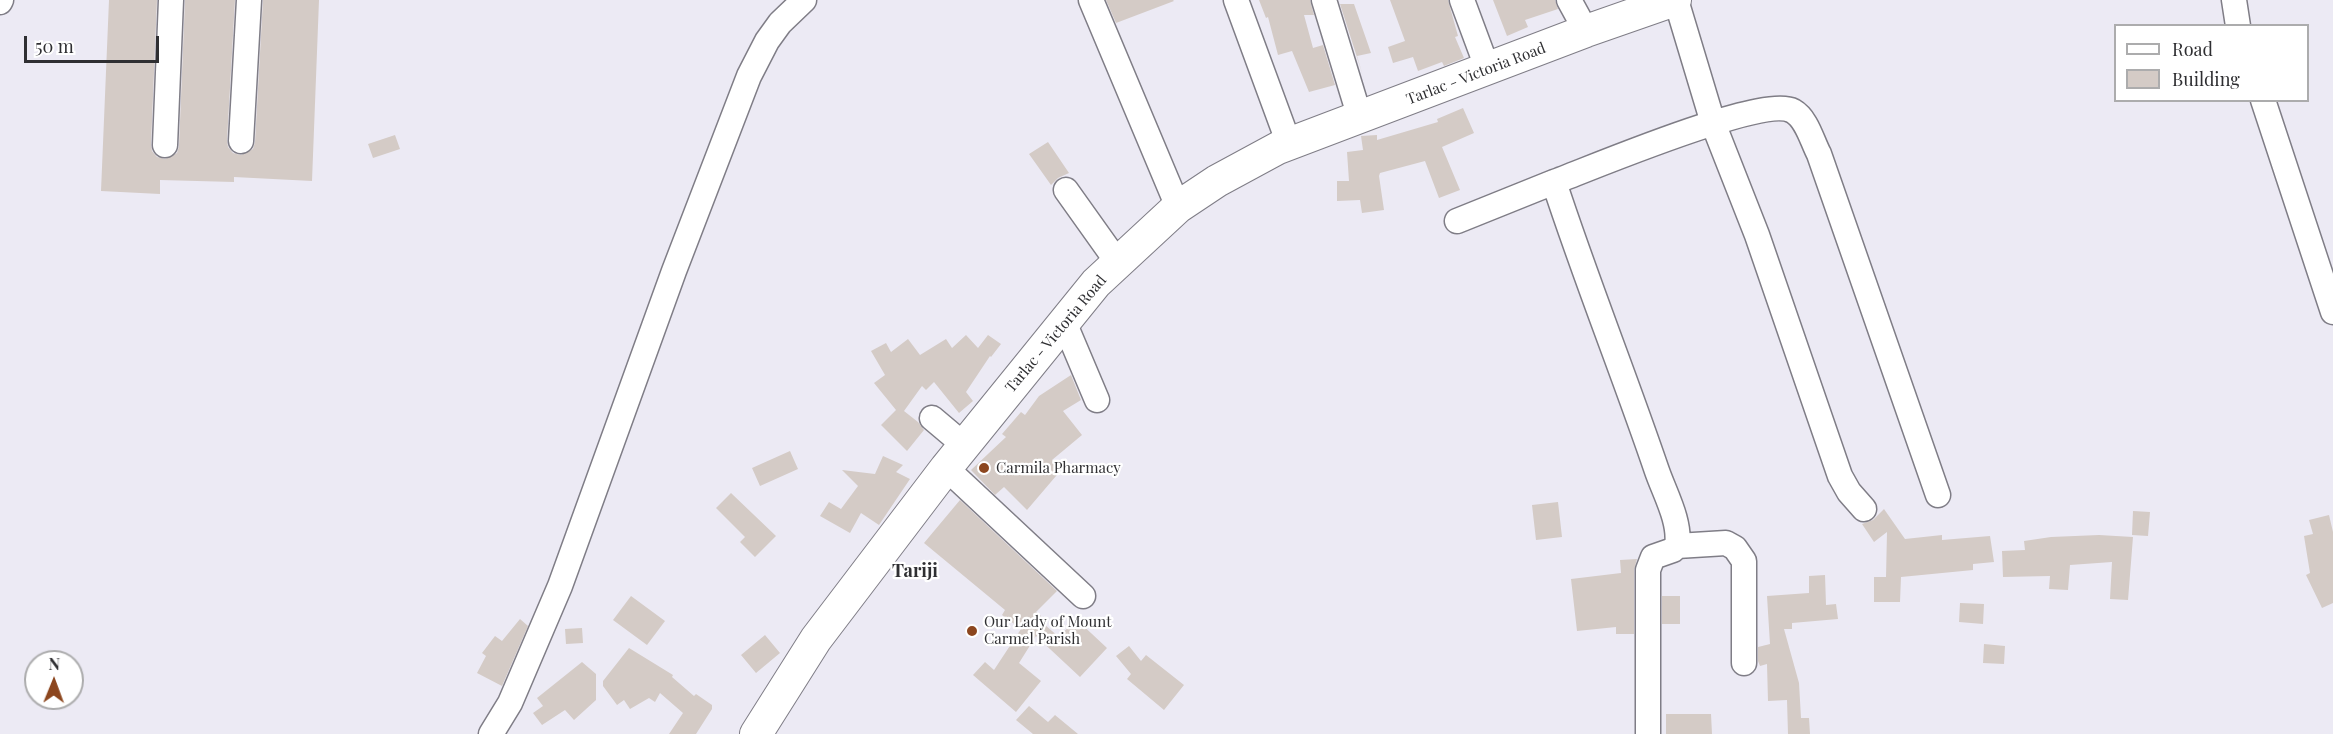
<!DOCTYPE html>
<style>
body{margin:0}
#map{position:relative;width:2333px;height:734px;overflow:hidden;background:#eceaf4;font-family:"Playfair Display",serif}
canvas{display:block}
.legend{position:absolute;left:2114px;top:24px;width:195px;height:78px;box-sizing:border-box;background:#fff;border:2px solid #acacad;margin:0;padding:8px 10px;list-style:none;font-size:18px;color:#2f2f32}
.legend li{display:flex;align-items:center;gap:12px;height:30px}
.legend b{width:30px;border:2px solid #acacad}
.north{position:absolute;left:24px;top:650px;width:60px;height:60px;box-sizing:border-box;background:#fff;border:2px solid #acacad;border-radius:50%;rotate:1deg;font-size:16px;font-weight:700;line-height:24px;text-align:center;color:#2f2f32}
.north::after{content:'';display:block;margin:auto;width:21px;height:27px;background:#8c461e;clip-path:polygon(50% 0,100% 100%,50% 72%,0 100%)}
.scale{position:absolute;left:24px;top:36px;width:135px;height:27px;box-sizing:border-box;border:3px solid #2f2f32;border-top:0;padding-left:8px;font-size:18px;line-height:21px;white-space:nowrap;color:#2f2f32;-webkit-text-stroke:4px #fff;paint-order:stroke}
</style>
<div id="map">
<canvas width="2333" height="734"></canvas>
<ul class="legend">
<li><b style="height:8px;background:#fff"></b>Road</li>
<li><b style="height:16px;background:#d4cbc6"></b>Building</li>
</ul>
<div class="north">N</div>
<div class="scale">50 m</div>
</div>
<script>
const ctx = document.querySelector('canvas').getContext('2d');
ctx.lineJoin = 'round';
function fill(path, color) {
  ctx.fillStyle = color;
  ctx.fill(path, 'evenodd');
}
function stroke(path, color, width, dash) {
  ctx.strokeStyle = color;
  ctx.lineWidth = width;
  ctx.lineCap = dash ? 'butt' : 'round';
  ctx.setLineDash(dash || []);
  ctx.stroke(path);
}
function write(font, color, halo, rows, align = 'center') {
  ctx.font = font + ' "Playfair Display",serif';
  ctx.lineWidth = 4.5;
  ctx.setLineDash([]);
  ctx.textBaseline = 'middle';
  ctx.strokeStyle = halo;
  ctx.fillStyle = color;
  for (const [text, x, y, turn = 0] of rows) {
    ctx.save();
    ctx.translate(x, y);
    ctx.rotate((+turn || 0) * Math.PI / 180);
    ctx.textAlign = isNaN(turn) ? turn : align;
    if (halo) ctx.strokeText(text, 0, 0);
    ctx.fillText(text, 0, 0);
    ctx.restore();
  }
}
fill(new Path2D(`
 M109 0H157L151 144 152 151 157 157 165 159 177 153 179 146 185 0H235L227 140 228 147 233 153 241 155 253 149 255 142 263 0H319L312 181 234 177V182L160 180V194L101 191Z
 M1106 0H1173L1174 1 1116 23Z
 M1259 0H1310L1314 15H1304L1313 48 1323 45 1335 85 1309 92 1292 51 1278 55 1268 17 1266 18Z
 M1390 0H1448L1458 36 1455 37 1464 58 1444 66 1442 62 1418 71 1413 57 1393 63 1388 47 1405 41Z
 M1493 0H1555L1558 9 1525 20 1528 27 1507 36Z
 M1340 4H1354L1371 53 1357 56 1363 76Z
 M1463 108 1474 133 1442 147 1460 190 1439 198 1425 161 1380 173 1379 176 1384 210 1362 213 1360 200 1337 201V181H1349L1347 152 1363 150 1361 136 1377 135V140L1438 122 1437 119Z
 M395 135 400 149 373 158 368 144Z
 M1048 142 1069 173 1058 178 1051 185 1029 154Z
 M966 335 978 348 988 335 1001 344 991 357 990 356 966 392 973 401 959 413 934 382 926 390 922 386 904 411 918 422 924 430 907 451 881 425 896 410 874 383 885 375 871 351 886 343 891 352 908 339 920 355 946 339 952 348Z
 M1071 375 1081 400 1063 411 1082 435 1052 460 1062 469 1027 510 1004 487 995 495 971 470 1006 437 1002 434 1021 412 1025 415 1039 396Z
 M790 451 798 469 760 486 752 468Z
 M883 456 903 465 896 472 910 479 879 525 861 513 850 533 820 516 829 502 841 509 858 486 842 470 875 474Z
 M731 493 776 536 755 557 740 542 745 537 716 508Z
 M960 500 1057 591 1036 612 1041 616 1038 619 1059 637 1076 619 1107 648 1080 677 1036 636 1019 663 1041 681 1016 712 973 675 985 662 994 670 1021 629 1002 615 1005 610 924 543Z
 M1558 502 1562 537 1536 540 1532 505Z
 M1884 509 1905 539 1942 535V540L1990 536 1994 562 1973 564V570L1901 577 1900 602H1874V577H1886L1887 532 1874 542 1862 524 1873 520Z
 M2133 511 2150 512 2148 536 2132 535Z
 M2329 515 2333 532V603L2322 608 2306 575 2310 573 2304 536 2313 534 2309 520Z
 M2099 535 2133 537 2128 600 2110 599 2112 562 2070 565 2068 590 2049 589 2050 576 2003 577 2002 551 2025 550 2024 541 2051 537Z
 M1637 559 1634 570V634H1616V627L1577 631 1571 579 1621 573 1620 560Z
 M1825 575 1826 605 1836 604 1838 619 1792 623V629H1784L1799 683 1801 718H1809L1810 734H1788L1787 700 1768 701 1767 664 1760 666 1758 661V647L1770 644 1767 596 1809 593V576Z
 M631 596 665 621 647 645 613 620Z
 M1662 596H1680V624H1662Z
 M1960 603 1984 604 1983 624 1959 622Z
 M520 619 528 626 502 686 477 673 486 656 482 653 495 636 502 641Z
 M582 628 583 643 566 644 565 629Z
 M765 635 780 653 756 673 741 655Z
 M1984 644 2005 646 2004 664 1983 663Z
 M1129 646 1141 661 1146 655 1184 685 1164 710 1127 679 1131 674 1116 656Z
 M629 648 673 675 672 677 694 696 696 694 712 705V709L696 734H669L683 713 660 693 655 702 649 698 630 709 624 700 617 705 603 686V681Z
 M582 662 596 674V700L574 720 565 710 542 725 533 713 543 706 537 698Z
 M1029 706 1048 722 1055 715 1078 734H1033L1016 720Z
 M1666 714H1711L1712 734H1666Z`), '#d4cbc6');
const minor = new Path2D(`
 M1091 0 1178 207
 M1236 0 1289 144
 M1324 0 1360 118
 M1462 0 1488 70
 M1569 0 1586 31
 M1676 0 1713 123 1757 235 1840 476 1849 492 1864 509
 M2234 0 2238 26
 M0 2 1 0
 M2263 100 2333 312
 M241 141 249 0
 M165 145 171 0
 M1066 190 1118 263
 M1457 221 1554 182
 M1064 322 1097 400
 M932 418 964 445
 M946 468 1083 596
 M1677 546 1726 543 1735 548 1744 561V663
 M491 734 510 703 560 586 674 271 749 76 767 41 780 23 804 0
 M1648 734V570L1653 557 1673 550 1677 546C1681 522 1665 494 1657 471 1624 374 1586 280 1554 182 1592 168 1763 95 1793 111 1807 119 1812 141 1819 154L1938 495`);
const major = new Path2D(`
 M756 734 816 639 946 468 1096 283 1178 207 1217 181 1278 148 1586 31 1675 0`);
stroke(minor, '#7f7d86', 27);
stroke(major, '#7f7d86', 34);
stroke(minor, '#fff', 24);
stroke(major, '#fff', 32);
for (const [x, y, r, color] of [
 [984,468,6,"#8c461e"],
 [972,631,6,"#8c461e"]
]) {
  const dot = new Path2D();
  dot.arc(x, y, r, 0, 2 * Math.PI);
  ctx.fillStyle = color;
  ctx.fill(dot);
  stroke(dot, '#fff', 2);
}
write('15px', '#2f2f32', '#fff', [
 ["Tarlac - Victoria Road",1476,74,-21],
 ["Tarlac - Victoria Road",1056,334,-50]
]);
write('15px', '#2f2f32', '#fff', [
 ["Carmila Pharmacy",996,468],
 ["Our Lady of Mount",984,622],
 ["Carmel Parish",984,639]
], 'left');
write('bold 18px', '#2f2f32', '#fff', [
 ["Tariji",915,571]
]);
</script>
